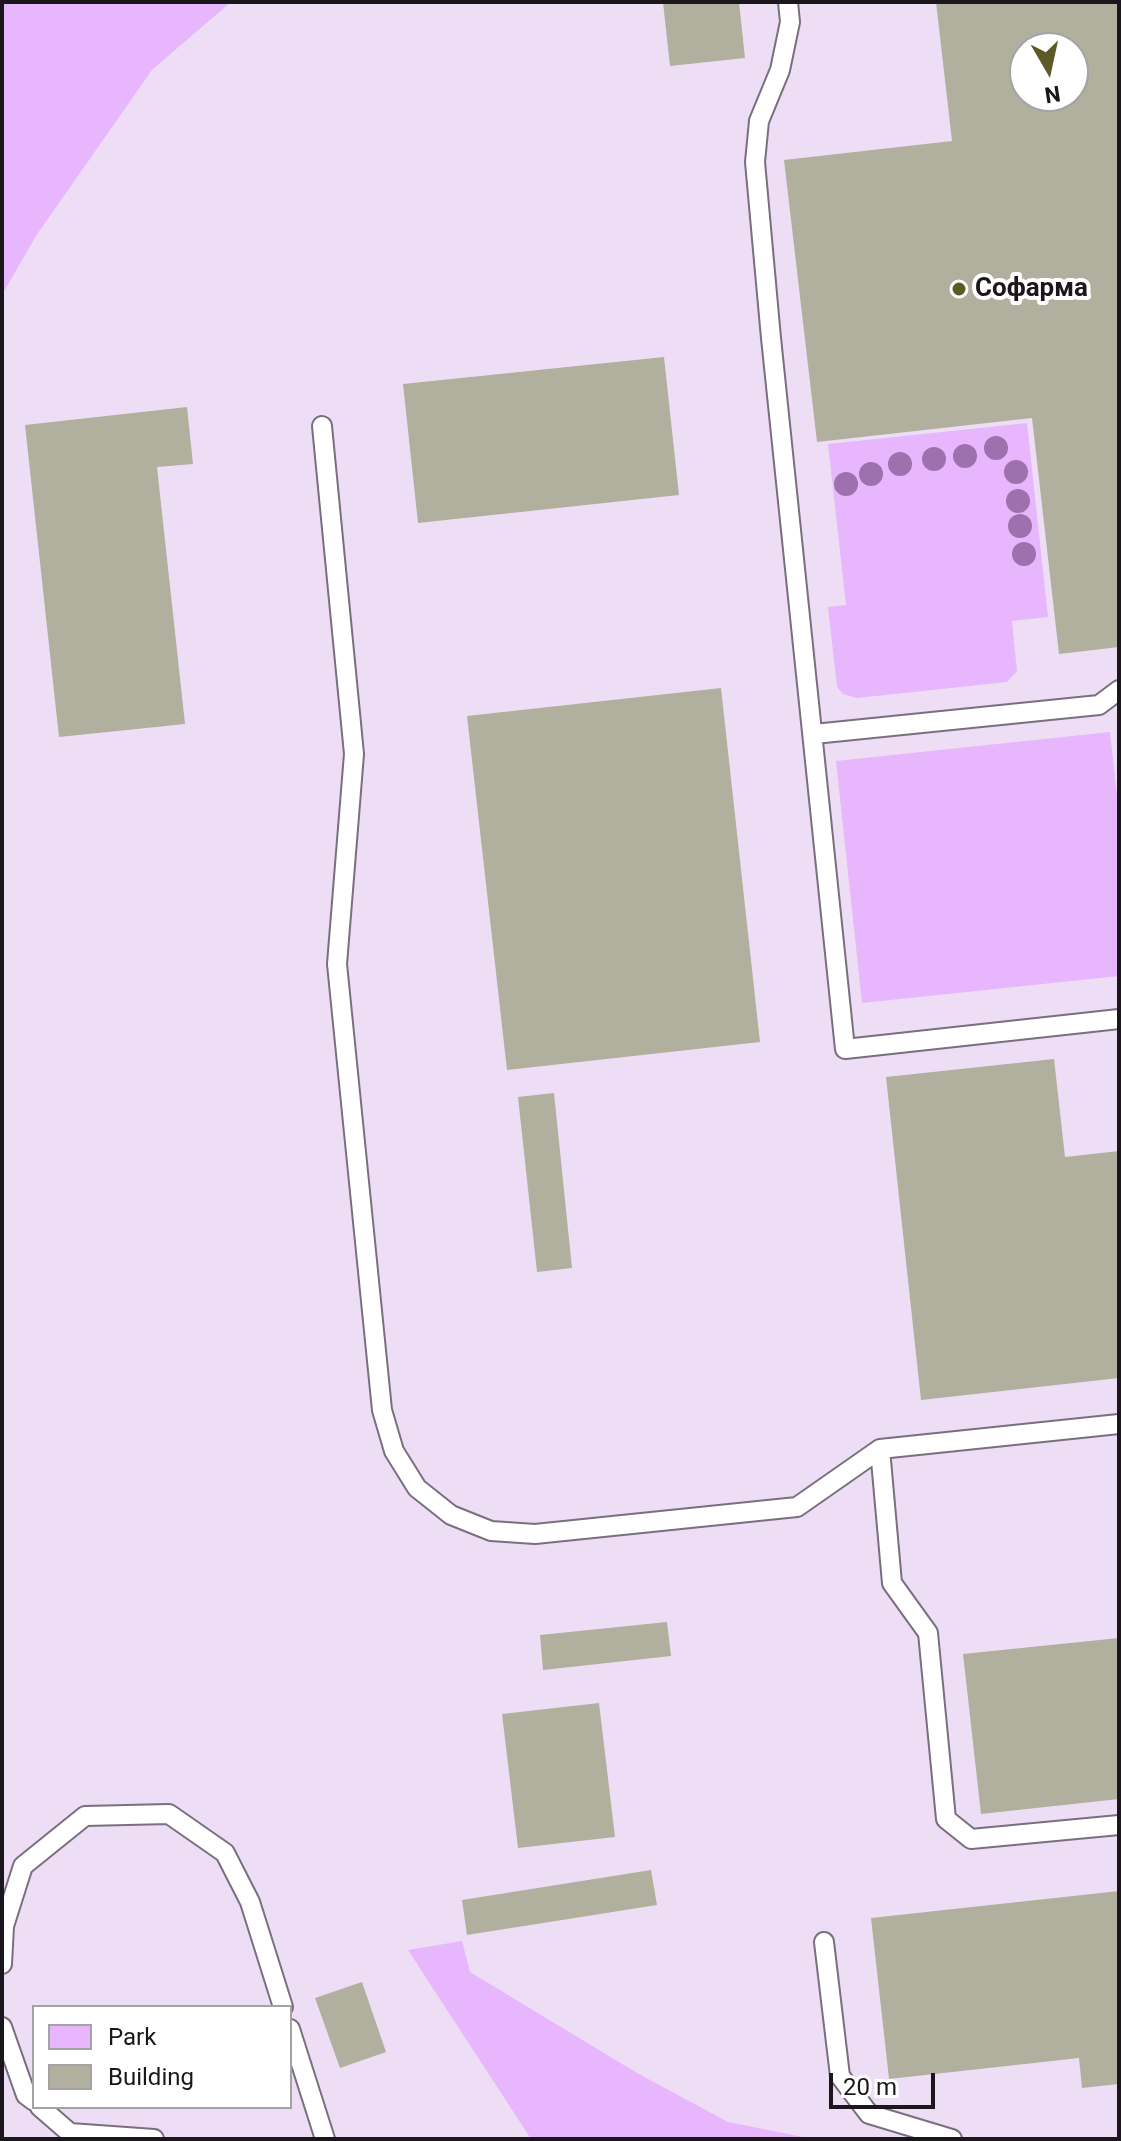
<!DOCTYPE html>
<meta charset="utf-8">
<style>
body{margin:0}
#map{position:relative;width:1121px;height:2141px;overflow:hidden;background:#f3e8f8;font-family:Roboto,sans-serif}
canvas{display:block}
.frame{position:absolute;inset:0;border:4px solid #1a161c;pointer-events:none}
.legend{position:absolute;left:32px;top:2005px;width:260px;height:104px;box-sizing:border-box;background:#fff;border:2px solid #a3a2a4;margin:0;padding:10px 14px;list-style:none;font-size:24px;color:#1a161c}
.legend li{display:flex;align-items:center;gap:16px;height:40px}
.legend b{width:40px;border:2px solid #a3a2a4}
.north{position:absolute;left:1009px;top:32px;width:80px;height:80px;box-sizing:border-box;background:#fff;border:2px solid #a3a2a4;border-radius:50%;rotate:171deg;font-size:22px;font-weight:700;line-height:32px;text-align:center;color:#1a161c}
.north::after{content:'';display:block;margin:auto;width:28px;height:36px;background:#5d5a27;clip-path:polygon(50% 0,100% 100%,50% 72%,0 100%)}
.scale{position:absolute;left:829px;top:2073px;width:106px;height:36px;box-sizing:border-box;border:4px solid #1a161c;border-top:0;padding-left:10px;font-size:24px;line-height:28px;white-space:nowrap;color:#1a161c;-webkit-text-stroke:6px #fff;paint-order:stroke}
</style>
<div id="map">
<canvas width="1121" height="2141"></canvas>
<div class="frame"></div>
<ul class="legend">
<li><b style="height:22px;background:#e7b6fc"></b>Park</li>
<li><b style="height:22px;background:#b1b09e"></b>Building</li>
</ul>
<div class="north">N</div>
<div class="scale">20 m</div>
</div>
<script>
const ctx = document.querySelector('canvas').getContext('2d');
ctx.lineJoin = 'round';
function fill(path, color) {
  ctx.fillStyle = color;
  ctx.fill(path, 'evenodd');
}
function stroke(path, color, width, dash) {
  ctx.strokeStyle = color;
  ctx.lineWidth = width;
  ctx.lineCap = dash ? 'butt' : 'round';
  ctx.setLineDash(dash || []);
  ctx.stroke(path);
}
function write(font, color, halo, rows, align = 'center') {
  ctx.font = font + ' Roboto,sans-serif';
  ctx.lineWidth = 8;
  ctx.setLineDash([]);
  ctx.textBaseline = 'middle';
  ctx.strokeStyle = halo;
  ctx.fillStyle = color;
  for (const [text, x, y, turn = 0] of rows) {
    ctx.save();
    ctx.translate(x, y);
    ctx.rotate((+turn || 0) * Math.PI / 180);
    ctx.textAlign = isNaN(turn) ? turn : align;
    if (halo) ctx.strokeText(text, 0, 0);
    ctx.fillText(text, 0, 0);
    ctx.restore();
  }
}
fill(new Path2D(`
 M231 2H1119V2139H2V295L36 236 152 70ZM1025 48H1073V96H1025ZM34 2007H290V2107H34Z`), '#eedef5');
fill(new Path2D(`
 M2 2H231L152 70 36 236 2 295Z
 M1027 423 1048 617 1012 621 1017 671 1007 682 857 698 843 694 837 687 828 607 846 605 828 444Z
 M1110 732 1119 815V976L862 1003 836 761Z
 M462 1941 470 1972 637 2073 728 2122 813 2139H531L408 1950Z`), '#e7b6fc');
fill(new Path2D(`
 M663 2H739L745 58 670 66Z
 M936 2H1119V647L1059 654 1032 418 817 442 784 160 952 141ZM1025 48H1073V96H1025Z
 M664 357 679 495 418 523 403 384Z
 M187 407 193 464 157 467 185 724 59 737 25 425Z
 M721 688 760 1042 507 1070 467 716Z
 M1054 1059 1065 1157 1119 1151V1378L921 1400 886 1077Z
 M554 1093 572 1268 537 1272 518 1097Z
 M667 1622 671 1656 543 1670 540 1635Z
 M1119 1638V1799L981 1814 963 1654Z
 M599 1703 615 1837 518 1848 502 1714Z
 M651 1870 657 1905 467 1935 462 1900Z
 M1119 1891V2084L1082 2088 1079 2058 889 2079 871 1918Z
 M362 1982 386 2052 340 2068 315 1998Z`), '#b1b09e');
const lane = new Path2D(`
 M788 2 790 22 780 70 759 121 755 162 771 338 845 1049 1119 1019
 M322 426 354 754 337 964 382 1410 394 1451 417 1488 451 1515 491 1531 535 1534 797 1507 880 1449 1119 1424
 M814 734 1099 705 1119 690
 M880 1449 892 1583 928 1633 946 1819 971 1839 1119 1825
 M824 1942 840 2076 869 2114 952 2139
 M2 1964 4 1926 23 1866 85 1816 169 1814 225 1853 250 1902 283 2007
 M2 2027 26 2095 34 2101
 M290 2029 325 2139
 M40 2107 70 2133 154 2139`);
stroke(lane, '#796f7e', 22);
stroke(lane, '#fff', 18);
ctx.fillStyle = '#9d71ad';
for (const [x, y] of [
 [996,448],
 [965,456],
 [934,459],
 [900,464],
 [1016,472],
 [871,474],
 [846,484],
 [1018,501],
 [1020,526],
 [1024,554]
]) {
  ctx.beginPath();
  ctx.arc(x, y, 12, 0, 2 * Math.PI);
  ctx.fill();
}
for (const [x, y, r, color] of [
 [959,289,8,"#5d5a27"]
]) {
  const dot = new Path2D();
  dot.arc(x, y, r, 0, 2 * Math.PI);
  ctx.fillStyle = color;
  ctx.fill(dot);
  stroke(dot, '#fff', 3);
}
write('bold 26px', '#1a161c', '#fff', [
 ["Софарма",975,289]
], 'left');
</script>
